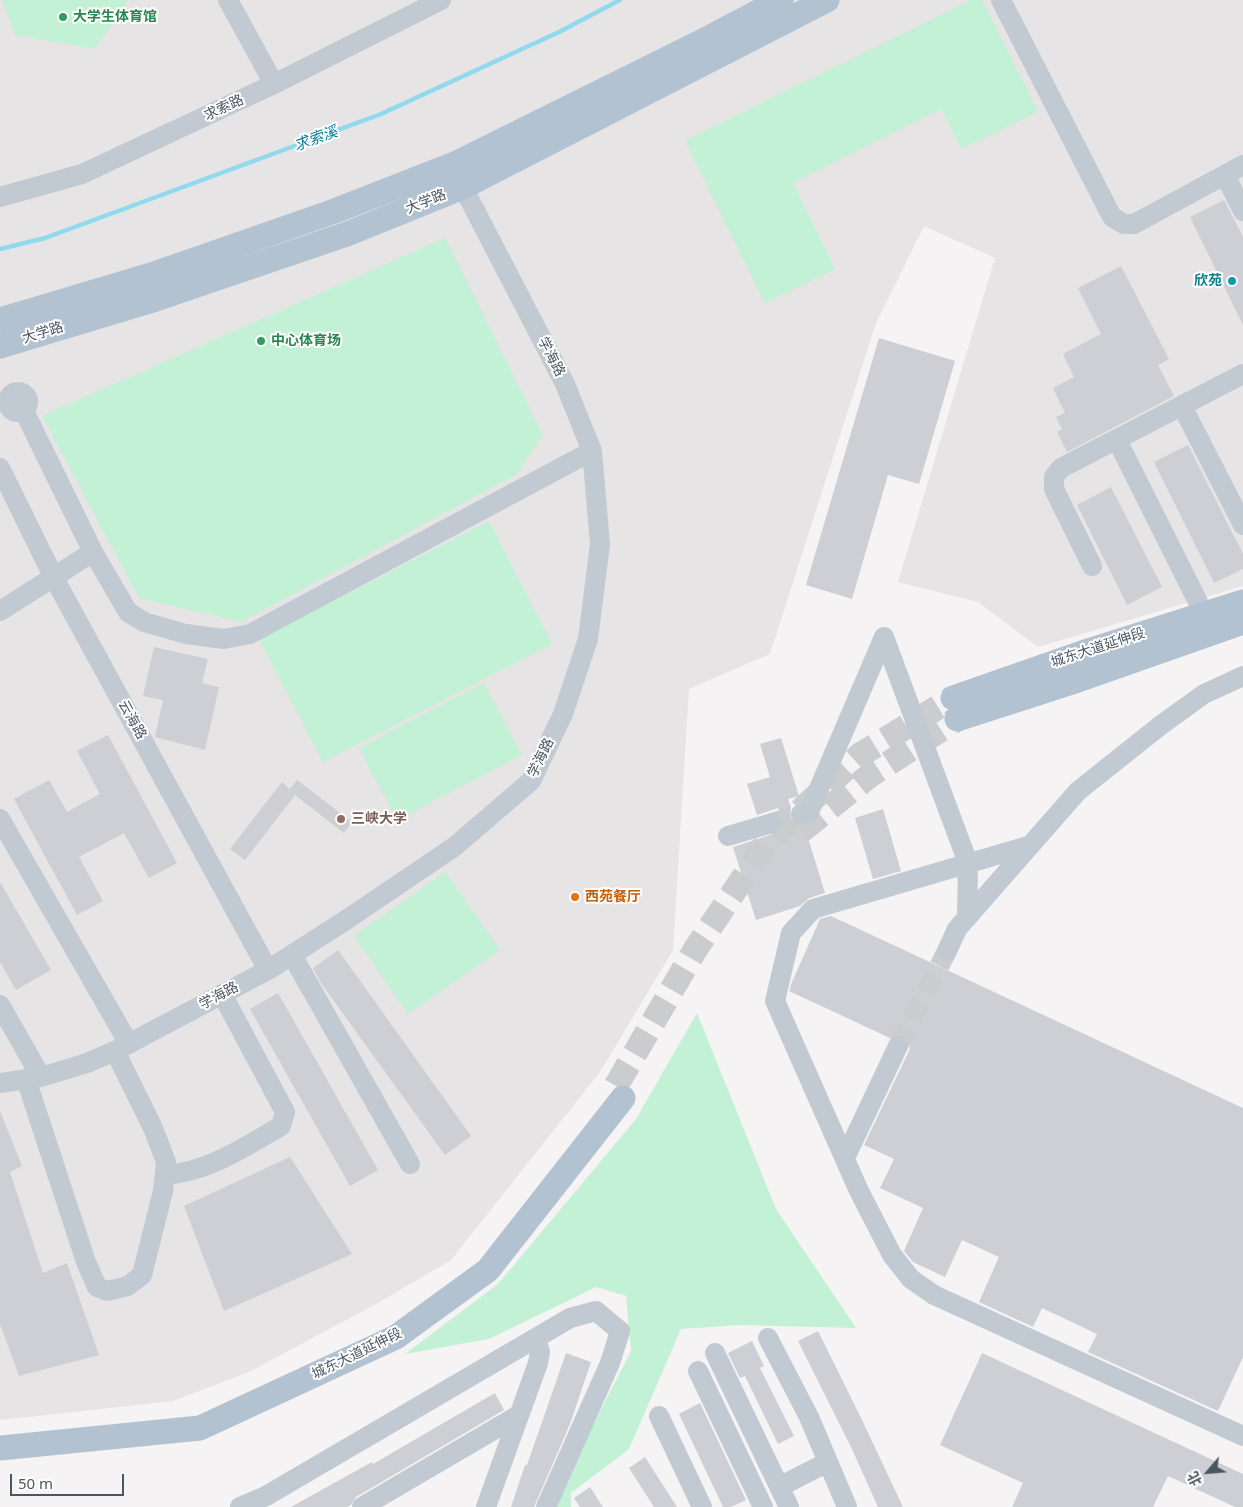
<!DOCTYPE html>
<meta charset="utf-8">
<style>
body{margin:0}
#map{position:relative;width:1243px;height:1507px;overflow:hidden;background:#f5f3f3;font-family:"Noto Sans","Noto Sans SC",sans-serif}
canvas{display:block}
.north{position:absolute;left:1183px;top:1447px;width:50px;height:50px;-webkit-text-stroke:4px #fff;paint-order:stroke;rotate:243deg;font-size:14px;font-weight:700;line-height:20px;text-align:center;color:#4a5661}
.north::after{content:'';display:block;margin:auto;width:18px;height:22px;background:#4a5661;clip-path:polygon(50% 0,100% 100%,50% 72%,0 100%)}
.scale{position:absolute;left:10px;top:1474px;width:114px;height:22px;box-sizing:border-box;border:2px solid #4a5661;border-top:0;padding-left:6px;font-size:15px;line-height:18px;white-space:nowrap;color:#4a5661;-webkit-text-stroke:4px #fff;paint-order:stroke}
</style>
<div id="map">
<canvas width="1243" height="1507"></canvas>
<div class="north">北</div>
<div class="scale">50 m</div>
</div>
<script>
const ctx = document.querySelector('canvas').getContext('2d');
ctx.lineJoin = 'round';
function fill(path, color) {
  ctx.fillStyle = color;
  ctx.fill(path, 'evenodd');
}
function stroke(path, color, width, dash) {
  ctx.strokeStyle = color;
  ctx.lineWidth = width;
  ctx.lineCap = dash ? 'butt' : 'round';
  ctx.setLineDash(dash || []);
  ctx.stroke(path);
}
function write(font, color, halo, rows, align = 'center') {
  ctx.font = font + ' "Noto Sans","Noto Sans SC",sans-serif';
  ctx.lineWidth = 4;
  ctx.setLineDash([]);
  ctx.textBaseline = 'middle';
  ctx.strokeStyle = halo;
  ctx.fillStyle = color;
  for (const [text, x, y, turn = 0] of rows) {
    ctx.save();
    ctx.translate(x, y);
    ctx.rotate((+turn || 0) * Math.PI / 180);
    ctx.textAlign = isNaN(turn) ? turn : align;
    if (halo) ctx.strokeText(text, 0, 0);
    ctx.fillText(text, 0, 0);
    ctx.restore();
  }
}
fill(new Path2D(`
 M0 0H1243V586L1038 647 978 602 898 582 995 258 924 226 876 323 770 654 689 689 673 950 600 1072 451 1260 378 1303 249 1372 173 1401 0 1420Z`), '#e6e4e5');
fill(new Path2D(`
 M2 0H128L95 49 15 35Z
 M971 0H982L1038 112 961 149 941 109 793 183 835 269 765 303 685 141Z
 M445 238 543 435 517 474 241 622 139 598 42 416Z
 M489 521 552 644 323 762 259 639Z
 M484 683 522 755 397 820 359 748Z
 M445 872 500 950 408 1014 354 936Z
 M697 1013 776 1209 856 1328 741 1325 681 1329 629 1449 571 1493V1507H551L631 1351 626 1296 596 1287 489 1339 405 1354 498 1284 636 1119Z`), '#c3f1d5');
stroke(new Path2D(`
 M0 249 45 238 381 114 559 32 620 0`), '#90daee', 4.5);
fill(new Path2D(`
 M1224 200 1243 237V325L1190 217Z
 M1121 266 1169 359 1158 365 1174 396 1067 452 1057 432 1062 429 1056 417 1065 413 1053 388 1074 377 1063 354 1101 334 1078 288Z
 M879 338 955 361 919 484 888 475 852 599 806 585Z
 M1188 445 1243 554V569L1214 583 1154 462Z
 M1111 487 1162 587 1127 605 1077 505Z
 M154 647 208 659 202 683 219 687 205 750 155 737 163 700 143 696Z
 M108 735 177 863 149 878 124 833 79 857 103 901 77 915 14 799 49 780 67 812 100 794 77 751Z
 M781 738 799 796 788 799 791 808 790 817 797 825 798 830 805 828 825 893 809 898 800 906 756 920 733 847 785 830 783 819 778 808 757 815 747 784 770 777 760 744Z
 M297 780 352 822 344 833 295 795 245 860 230 849 282 782 290 789Z
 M883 809 901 871 873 879 855 818Z
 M0 882 51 970 16 990 0 962Z
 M831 916 1243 1108V1357L1218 1411 1088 1352 1097 1334 1042 1308 1033 1327 979 1302 999 1257 962 1240 945 1277 913 1262 904 1251 923 1208 880 1188 894 1159 864 1145 909 1051 910 1046 908 1040 903 1036 898 1034 890 1038 789 991 792 982 820 919Z
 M338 950 471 1136 445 1155 321 983 313 968Z
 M278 993 378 1170 350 1186 250 1009Z
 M0 1111 22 1166 10 1172 43 1273 67 1263 99 1355 19 1376 0 1324Z
 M290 1157 352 1254 224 1311 184 1206Z
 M818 1331 862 1420 903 1507H878L851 1447 798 1341Z
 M752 1341 764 1366 760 1368 794 1436 778 1444 745 1376 740 1378 728 1353Z
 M566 1353 591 1362 570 1424 534 1507H511L525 1465H527Z
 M982 1353 1243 1474V1507H1235L1168 1476 1153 1507H1012L1023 1483 940 1445Z
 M495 1393 504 1410 356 1497 351 1505 347 1507H291L372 1462 373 1464Z
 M700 1403 746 1500 731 1507H723L679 1414Z
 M645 1457 677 1507H654L629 1468Z
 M590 1487 603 1507H580L574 1498Z`), '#cdcfd5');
stroke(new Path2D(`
 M772 823 801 814
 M898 1046 947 951`), '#caccce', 20, [20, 10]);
stroke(new Path2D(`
 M801 831 869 776 957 719
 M616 1086 695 950 767 842 860 755 953 698`), '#caccce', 25, [25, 12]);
stroke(new Path2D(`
 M228 0 274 84
 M1001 0 1112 217 1124 224H1134L1243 165
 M1225 175 1243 211
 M0 197 82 174 274 84 441 0
 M8 402a10 10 0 1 1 20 0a10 10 0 1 1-20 0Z
 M1182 406 1243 525
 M24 411 93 552
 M1117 440 1198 602
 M0 468 54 578 268 970
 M1092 566 1054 489V477L1061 468 1243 374
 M0 611 93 552 128 612 144 622 186 634 224 639 250 634 592 451
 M884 637 968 863 967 918
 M801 814 809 812 884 637
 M0 819 129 1044
 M728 836 772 823
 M1031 845 813 909 791 933 775 1001 859 1191 892 1255 911 1279 934 1295 1243 1436
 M947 951 957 929 1078 791 1161 725 1204 694 1243 676
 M292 955 410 1164
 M0 1005 41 1077
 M26 1079 86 1262 97 1287 107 1291 128 1286 142 1275 163 1191 166 1162 153 1128 115 1051
 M0 1083 41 1077 87 1063 115 1051 268 970 346 920 454 847 531 781 563 714 588 639 600 544 592 451 565 384 463 187
 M845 1158 898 1046
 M165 1175C208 1172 245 1147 281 1126L285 1112 222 994
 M768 1338 809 1417 847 1507
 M715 1353 789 1507
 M698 1371 763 1507
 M659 1416 702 1507
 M779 1487 828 1462
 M240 1507 266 1496 570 1318 596 1311 620 1331 610 1363 546 1507
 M362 1507 519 1415
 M486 1507 538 1363 540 1352 536 1338`), '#c1cad2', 20);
stroke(new Path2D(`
 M0 320 151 275 332 212 455 164 699 43 781 0
 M0 346 156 299 347 234 463 187 827 0
 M953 698 1082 653 1243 602
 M957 719 1078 680 1243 622
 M0 1448 200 1428 396 1337 488 1270 623 1098`), '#b3c2d1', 25);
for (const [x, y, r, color] of [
 [63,17,5,"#2e9e5b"],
 [1232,281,5,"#0f9aa8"],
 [261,341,5,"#2e9e5b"],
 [341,819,5,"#8d6e63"],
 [575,897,5,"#e8710a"]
]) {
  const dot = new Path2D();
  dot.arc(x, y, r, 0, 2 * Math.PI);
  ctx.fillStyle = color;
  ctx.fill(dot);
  stroke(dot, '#fff', 2);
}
write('bold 14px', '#27864d', '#fff', [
 ["大学生体育馆",73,17],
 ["中心体育场",271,341]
], 'left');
write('14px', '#4a5661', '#fff', [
 ["求索路",224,108,-25],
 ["大学路",426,202,-22],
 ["大学路",43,333,-17],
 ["学海路",551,357,63],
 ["城东大道延伸段",1098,648,-18],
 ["云海路",132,720,61],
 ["学海路",541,758,-64],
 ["学海路",219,996,-28],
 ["城东大道延伸段",357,1354,-26]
]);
write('bold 14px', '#0d838f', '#fff', [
 ["欣苑",1222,281]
], 'right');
write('bold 14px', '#785e54', '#fff', [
 ["三峡大学",351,819]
], 'left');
write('bold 14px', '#c56008', '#fff', [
 ["西苑餐厅",585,897]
], 'left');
write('italic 15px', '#0c7c9b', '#fff', [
 ["求索溪",316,139,-20]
]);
</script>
